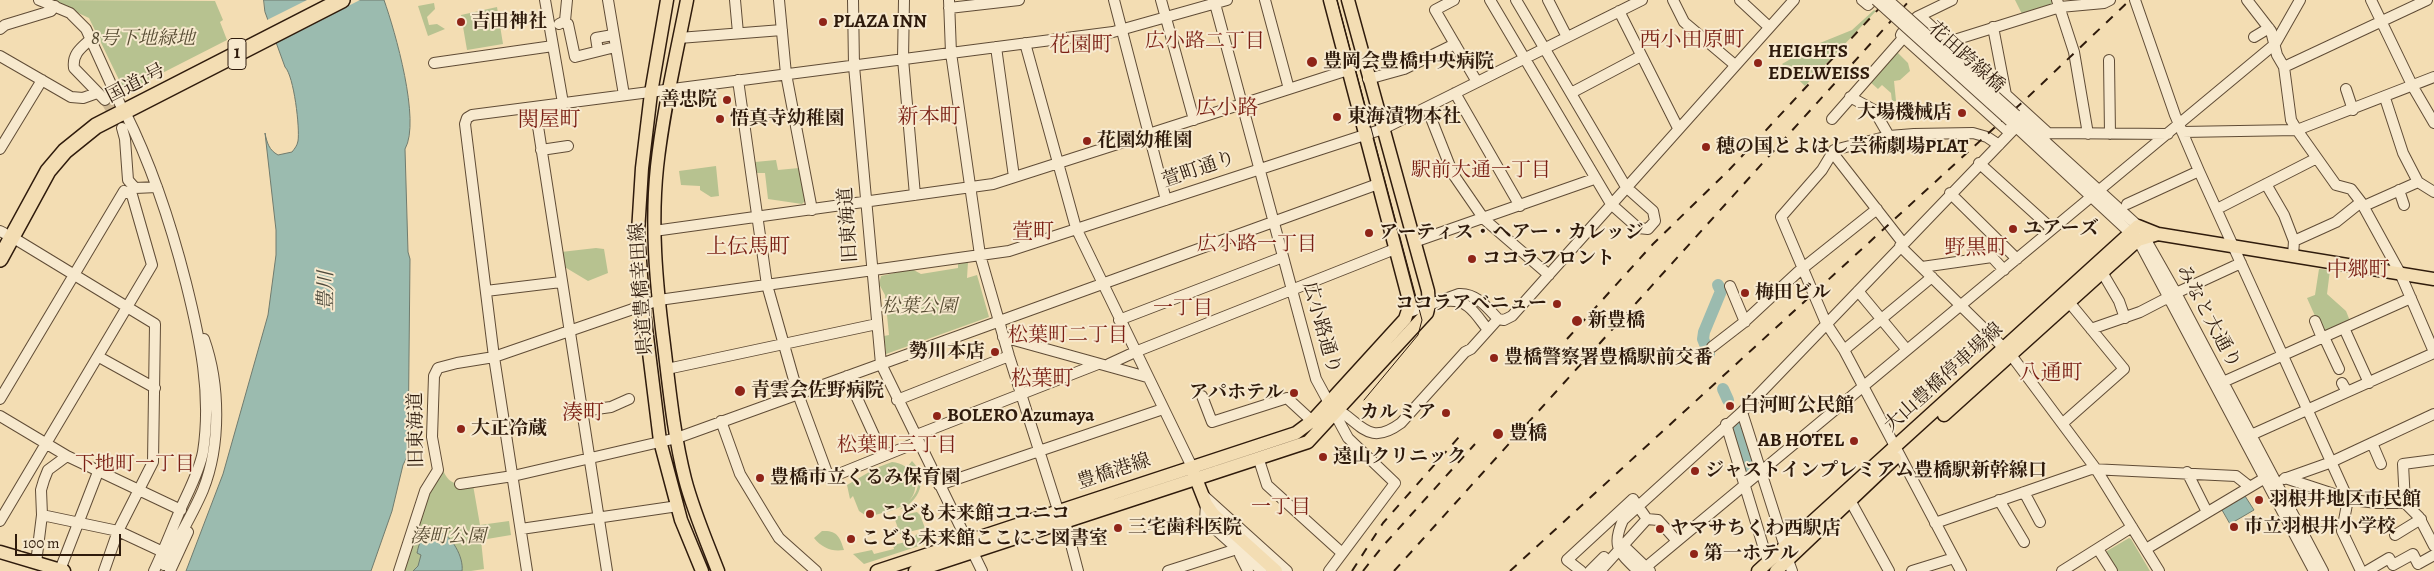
<!DOCTYPE html>
<meta charset="utf-8">
<style>
body{margin:0}
#map{position:relative;width:2434px;height:571px;overflow:hidden;background:#f3ddb3;font-family:Alegreya,serif}
canvas{display:block}
.scale{position:absolute;left:15px;top:534px;width:106px;height:22px;box-sizing:border-box;border:2px solid #2f1b0c;border-top:0;padding-left:6px;font-size:15px;line-height:18px;white-space:nowrap;color:#2f1b0c;-webkit-text-stroke:4px #f7e9ce;paint-order:stroke}
</style>
<div id="map">
<canvas width="2434" height="571"></canvas>
<div class="scale">100 m</div>
</div>
<script>
const ctx = document.querySelector('canvas').getContext('2d');
ctx.lineJoin = 'round';
function fill(path, color) {
  ctx.fillStyle = color;
  ctx.fill(path, 'evenodd');
}
function stroke(path, color, width, dash) {
  ctx.strokeStyle = color;
  ctx.lineWidth = width;
  ctx.lineCap = dash ? 'butt' : 'round';
  ctx.setLineDash(dash || []);
  ctx.stroke(path);
}
function write(font, color, halo, rows, align = 'center') {
  ctx.font = font + ' Alegreya,"Noto Serif JP",serif';
  ctx.lineWidth = 4;
  ctx.setLineDash([]);
  ctx.textBaseline = 'middle';
  ctx.strokeStyle = halo;
  ctx.fillStyle = color;
  for (const [text, x, y, turn = 0] of rows) {
    ctx.save();
    ctx.translate(x, y);
    ctx.rotate((+turn || 0) * Math.PI / 180);
    ctx.textAlign = isNaN(turn) ? turn : align;
    if (halo) ctx.strokeText(text, 0, 0);
    ctx.fillText(text, 0, 0);
    ctx.restore();
  }
}
fill(new Path2D(`
 M50 0 215 1 223 20 220 22 227 40 129 90 127 86 123 88 89 18Z
 M2015 0H2054L2056 5 2023 16Z
 M434 3 435 9 427 17 429 25 437 24 445 29 428 36 418 6Z
 M497 7 503 44 467 50 461 15Z
 M1874 10 1876 11 1805 86 1782 64 1815 45 1852 30Z
 M1895 50 1908 63 1910 71 1900 80 1894 81 1896 101 1892 102 1891 93 1882 85 1878 89 1868 80Z
 M776 160 778 170 799 168 805 201 802 204 768 199 765 173H756L755 162Z
 M716 166 719 196 711 197 700 190V186L681 185 679 171Z
 M596 248 604 249 608 273 588 281 563 266 561 252Z
 M968 262 967 278 977 275 989 317 886 354 884 336 889 335 885 295 879 284 881 276 912 269 921 274 958 268V264Z
 M2319 269 2330 270 2327 294 2346 311 2350 321 2323 334 2307 298 2315 295Z
 M912 461C929 478 920 502 899 510 914 498 928 484 908 466Z
 M892 462C912 463 924 487 908 502 898 511 880 513 868 517L859 511 853 496 850 499 847 485 876 468Z
 M443 470C449 485 458 485 473 485L480 525 509 521 511 535 481 540 484 569 471 571H400L427 497Z
 M917 512 920 515 925 528 900 534 894 517Z
 M822 531C837 530 840 537 844 550 832 552 822 548 814 538Z
 M927 532 931 542 864 564 853 554 872 550 874 554 894 549 893 545 910 541 917 534Z
 M2129 538 2131 539 2150 571H2117L2107 554V551Z`), '#b7c290');
const water = new Path2D(`
 M264 0H384C395 31 421 121 405 149L408 252 410 259 408 455 403 465 392 511 371 571H186L223 474 268 315 276 255V230L265 133C267 143 269 150 278 155L292 152C295 148 297 146 298 141 300 128 294 76 285 67L265 12Z
 M2245 496 2254 510 2230 524 2222 510Z
 M439 532C452 535 464 558 462 571H413L418 566 421 555 417 553C420 539 423 533 439 532Z`);
fill(water, '#9bbbaf');
stroke(water, '#707b6e', 1);
fill(new Path2D(`
 M307 0H360L273 44 265 21Z`), '#f3ddb3');
stroke(new Path2D(`
 M1709 354 1703 339 1704 332 1721 291 1718 285
 M1723 389 1728 400
 M1737 427 1750 470`), '#9bbbaf', 12);
stroke(new Path2D(`
 M105 100 122 128`), '#ccb692', 10, [10, 5]);
const minor = new Path2D(`
 M39 0 70 13 86 29 120 104
 M545 0 563 103
 M608 0 624 95
 M735 0 738 33
 M779 0 786 74 812 210
 M853 0 854 66 881 364 982 571
 M904 0 903 59 915 195
 M949 0 951 53 980 255 1009 356 1058 510 1067 529 1078 571
 M1114 0 1166 200
 M1161 0 1194 120
 M1214 0 1316 379 1348 438 1395 483 1329 571
 M1265 0 1289 89
 M1454 0 1435 10 1477 82
 M1490 0 1611 204 1638 228 1648 229 1655 221 1653 211 1626 187 1516 0
 M1548 0 1567 37
 M1673 0 1684 22 1735 65
 M1740 0 1769 27
 M1862 0 1868 5 1873 0
 M2057 0 2074 52 2088 134
 M2135 0 2175 115 2199 171 2348 499 2342 531 2361 571
 M2247 0 2271 31 2277 55 2284 67 2427 0
 M2371 0 2413 87 2434 123
 M949 8 1019 0
 M1619 11 1678 128
 M1920 16 2048 133
 M1917 17 1952 0
 M564 23 568 24 575 57 615 47
 M559 24 565 21 567 0
 M1993 27 2006 95
 M0 29 5 25 51 11 55 6
 M1902 33 1901 35 2010 133
 M2254 37 2269 28
 M679 38 782 30
 M91 39C81 48 72 54 74 68L105 100
 M1948 42 2060 7 2104 3 2110 0
 M1025 43 1076 228 1192 467
 M996 47 1014 177
 M598 51 596 38 613 35
 M0 56 71 97 83 98 97 93
 M2109 60 2110 134
 M434 63 553 46
 M1368 79 1404 69 1455 44
 M738 80 767 285 798 394 829 478 918 442
 M2346 89 2353 110
 M1455 93 1520 206
 M1571 93 1641 56
 M1850 97 1874 110 1889 136
 M2385 98 2403 153 2418 182
 M535 107 607 571
 M1427 108 1453 174 1484 219 1549 275
 M125 112C152 166 171 224 186 283 200 339 212 394 203 452 199 472 189 490 181 508 172 529 164 550 154 571
 M2016 115 2138 226 2176 293 2323 571
 M1832 119 1904 37
 M2012 123 2138 240 2314 571
 M122 128 125 139 128 180 135 188 157 187
 M2182 132 2297 130 2291 120 2284 67
 M2043 138 2048 133 2168 134
 M0 149 42 80
 M541 150 568 146
 M1832 152 1903 243
 M1979 163 2052 229
 M2266 184 2284 215 2294 241
 M2399 190 2404 205
 M1950 193 2017 259
 M2361 202 2351 189 2336 185 2297 130 2434 77
 M2127 204 2199 171
 M2364 206 2418 182 2434 192
 M2217 209 2317 158
 M0 231 4 233
 M654 231 993 184 1348 70
 M12 237 155 324 153 462 118 531 104 571
 M1414 242 1594 179
 M1900 246 2011 355 2096 469 2159 571
 M2293 256 2294 241 2336 222 2361 202 2400 273 2434 352
 M1922 267 1992 257 2004 270
 M2102 272 2119 301 2125 318
 M1730 286 1745 322
 M486 291 561 282
 M1858 291 1907 350
 M2176 293 2241 263
 M1447 301C1469 299 1476 315 1488 330
 M1498 319 1504 320 1512 316 1794 0
 M1119 320 1283 257
 M2315 321 2322 338
 M2344 328 2369 383
 M2091 329 2140 312 2169 297
 M1003 337 1147 377
 M2324 337 2339 369
 M1712 347 1743 323 1798 272 1877 209
 M1844 350 1932 277
 M99 357 155 388
 M1108 366 1109 364 1135 352 1395 249
 M667 369 877 324
 M847 376 883 455
 M2223 382 2411 298
 M2342 383 2347 392
 M1202 396 1212 422 1287 398 1312 421
 M0 399 124 191 132 195 152 265 0 521
 M897 400 1009 356
 M1333 407C1361 421 1367 448 1401 423L1465 352 1471 349 1498 319C1487 307 1476 293 1459 294L1409 312
 M582 411 611 407 629 399
 M1742 412 1785 547
 M0 416 67 456 181 510
 M721 421 740 474 769 522 779 538 816 571
 M2063 423 2124 369 2069 302
 M1726 424 1768 562
 M2251 435 2434 353
 M914 436 1098 364
 M2372 443 2381 464
 M1259 460 1267 485 1342 553
 M2187 472 2207 512
 M2285 478 2352 500 2377 503H2405L2419 517 2434 546
 M2284 479 2329 463 2434 414
 M460 484 513 476 677 438 1378 184
 M939 485 1163 409
 M2024 492 2040 522
 M1204 496 1287 571
 M1999 500 2024 542
 M1851 502 1889 571
 M2405 503 2403 464 2434 460
 M1206 504 1205 520 1262 571
 M42 515 118 531 163 552
 M1647 519 1658 520 1677 541
 M1935 523 2091 469 2236 476 2250 487
 M521 529 678 506
 M2395 535 2421 519
 M1624 546 1650 571
 M2098 549 2112 571
 M2146 549 2265 478
 M1240 555 1248 571
 M1788 560 1792 571
 M36 563 42 515 41 490 44 480 48 470 67 456
 M164 565C177 540 192 516 203 490 221 445 220 384 204 339
 M1646 567 2275 44 2300 0
 M60 570 98 472
 M170 571 188 532
 M399 571 425 491 438 470 432 437 434 376 438 368 457 363 494 357 659 300 1009 251 1383 129 1642 0
 M527 571 494 357 465 124 467 118 472 115 1113 32 1227 0
 M1168 571 1237 549
 M1581 571 1567 560 1633 499 1647 519
 M1590 571 1604 557
 M1600 571 1647 519
 M1638 571C1619 552 1611 547 1623 520L1742 412 2016 127
 M1912 571 1954 558
 M1961 571 1844 350 1826 323 1781 217 1822 170 1834 150 1889 136 1914 134 1973 133 1987 137 1999 145
 M2062 571 2132 527
 M2367 571 2389 558 2393 565 2413 554 2418 564 2434 555`);
const major = new Path2D(`
 M667 0 651 93 642 168 638 232 643 304 660 441 681 520 702 571
 M687 0C676 56 663 111 657 167 651 224 656 281 663 337 669 384 673 432 685 479 693 510 706 540 718 571
 M1944 415 2138 240 2158 234
 M1193 471 1206 504 1213 514 1276 571
 M0 552 64 571
 M877 571 1296 433 1312 421 1405 319 1410 304 1330 0
 M915 571 1308 442 1427 313 1429 305 1428 291 1348 0
 M1758 571 2138 226 2158 234 2434 279
 M1776 571 1895 458`);
const highway = new Path2D(`
 M0 259 48 171 65 151 96 126 342 0`);
stroke(minor, '#604c36', 12);
stroke(major, '#2f1b0c', 15);
stroke(highway, '#2f1b0c', 18);
stroke(minor, '#f7e9ce', 10);
stroke(major, '#f3ddb3', 12);
stroke(highway, '#f3ddb3', 15);
stroke(new Path2D(`
 M1337 0 1422 320 1418 335 1364 400`), '#2f1b0c', 1);
stroke(new Path2D(`
 M1567 339 1653 244 1729 170 1887 0
 M1352 571 1383 523 1459 437
 M1363 571 1382 547 1475 444
 M1394 571 1910 0
 M1510 571 2028 97 2130 0`), '#2f1b0c', 2, [9, 9]);
const minorBridge = new Path2D(`
 M1876 0 2010 121
 M1888 0 2016 115`);
stroke(minorBridge, '#604c36', 12, []);
stroke(minorBridge, '#f7e9ce', 10);
for (const [x, y, r, color] of [
 [461,22,5,"#8f2418"],
 [823,22,5,"#8f2418"],
 [1312,62,6,"#8f2418"],
 [1758,63,5,"#8f2418"],
 [727,100,5,"#8f2418"],
 [1962,113,5,"#8f2418"],
 [1337,117,5,"#8f2418"],
 [720,119,5,"#8f2418"],
 [1087,141,5,"#8f2418"],
 [1706,147,5,"#8f2418"],
 [2013,229,5,"#8f2418"],
 [1369,233,5,"#8f2418"],
 [1472,259,5,"#8f2418"],
 [1745,293,5,"#8f2418"],
 [1557,304,5,"#8f2418"],
 [1577,321,6,"#8f2418"],
 [995,352,5,"#8f2418"],
 [1494,358,5,"#8f2418"],
 [740,391,6,"#8f2418"],
 [1294,393,5,"#8f2418"],
 [1730,406,5,"#8f2418"],
 [1446,413,5,"#8f2418"],
 [937,416,5,"#8f2418"],
 [461,429,5,"#8f2418"],
 [1498,434,6,"#8f2418"],
 [1854,441,5,"#8f2418"],
 [1323,457,5,"#8f2418"],
 [1695,471,5,"#8f2418"],
 [760,478,5,"#8f2418"],
 [2259,500,5,"#8f2418"],
 [870,514,5,"#8f2418"],
 [2234,527,5,"#8f2418"],
 [1118,528,5,"#8f2418"],
 [1660,529,5,"#8f2418"],
 [851,539,5,"#8f2418"],
 [1694,554,5,"#8f2418"]
]) {
  const dot = new Path2D();
  dot.arc(x, y, r, 0, 2 * Math.PI);
  ctx.fillStyle = color;
  ctx.fill(dot);
  stroke(dot, '#f7e9ce', 2);
}
for (const [x, y, w] of [
 [237,54,18]
]) {
  const box = new Path2D();
  box.roundRect(x - w / 2, y - 15.5, w, 31, 4);
  ctx.fillStyle = '#f7e9ce';
  ctx.fill(box);
  stroke(box, '#2f1b0c', 1);
}
write('bold 18px', '#2f1b0c', null, [
 ["1",237,54]
]);
write('bold 19px', '#2f1b0c', '#f7e9ce', [
 ["吉田神社",471,22],
 ["PLAZA INN",833,22],
 ["HEIGHTS",1768,52],
 ["EDELWEISS",1768,74],
 ["豊岡会豊橋中央病院",1323,62],
 ["善忠院",717,100,"right"],
 ["大場機械店",1952,113,"right"],
 ["東海漬物本社",1347,117],
 ["悟真寺幼稚園",730,119],
 ["花園幼稚園",1097,141],
 ["穂の国とよはし芸術劇場PLAT",1716,147],
 ["ユアーズ",2023,229],
 ["アーティス・ヘアー・カレッジ",1379,233],
 ["ココラフロント",1482,259],
 ["梅田ビル",1755,293],
 ["ココラアベニュー",1547,304,"right"],
 ["新豊橋",1588,321],
 ["勢川本店",985,352,"right"],
 ["豊橋警察署豊橋駅前交番",1504,358],
 ["青雲会佐野病院",751,391],
 ["アパホテル",1284,393,"right"],
 ["白河町公民館",1740,406],
 ["カルミア",1436,413,"right"],
 ["BOLERO Azumaya",947,416],
 ["大正冷蔵",471,429],
 ["豊橋",1509,434],
 ["AB HOTEL",1844,441,"right"],
 ["遠山クリニック",1333,457],
 ["ジャストインプレミアム豊橋駅新幹線口",1705,471],
 ["豊橋市立くるみ保育園",770,478],
 ["羽根井地区市民館",2269,500],
 ["こども未来館ココニコ",880,514],
 ["市立羽根井小学校",2244,527],
 ["三宅歯科医院",1128,528],
 ["ヤマサちくわ西駅店",1670,529],
 ["こども未来館ここにこ図書室",861,539],
 ["第一ホテル",1704,554]
], 'left');
write('italic 19px', '#584d34', '#f7e9ce', [
 ["8号下地緑地",143,39],
 ["松葉公園",919,307],
 ["湊町公園",448,537]
]);
write('19px', '#2f1b0c', '#f7e9ce', [
 ["花田跨線橋",1966,58,42],
 ["国道1号",136,84,-27],
 ["萱町通り",1199,170,-19],
 ["旧東海道",849,225,-94],
 ["県道豊橋幸田線",642,289,-94],
 ["みなと大通り",2208,317,62],
 ["広小路通り",1321,328,74],
 ["大山豊橋停車場線",1944,378,-42],
 ["旧東海道",417,430,-91],
 ["豊橋港線",1114,472,-18]
]);
write('20px', '#7a1f14', '#f7e9ce', [
 ["広小路二丁目",1205,42],
 ["駅前大通一丁目",1481,171],
 ["広小路一丁目",1257,245],
 ["一丁目",1183,309],
 ["松葉町二丁目",1068,336],
 ["松葉町三丁目",897,446],
 ["下地町一丁目",135,465],
 ["一丁目",1281,508]
]);
write('italic 20px', '#4f4b3d', '#f7e9ce', [
 ["豊川",327,291,-90]
]);
write('21px', '#7a1f14', '#f7e9ce', [
 ["西小田原町",1692,41],
 ["花園町",1081,46],
 ["広小路",1227,109],
 ["新本町",929,118],
 ["関屋町",549,121],
 ["萱町",1033,233],
 ["上伝馬町",748,248],
 ["野黒町",1976,249],
 ["中郷町",2358,271],
 ["八通町",2051,374],
 ["松葉町",1042,380],
 ["湊町",583,414]
]);
</script>
